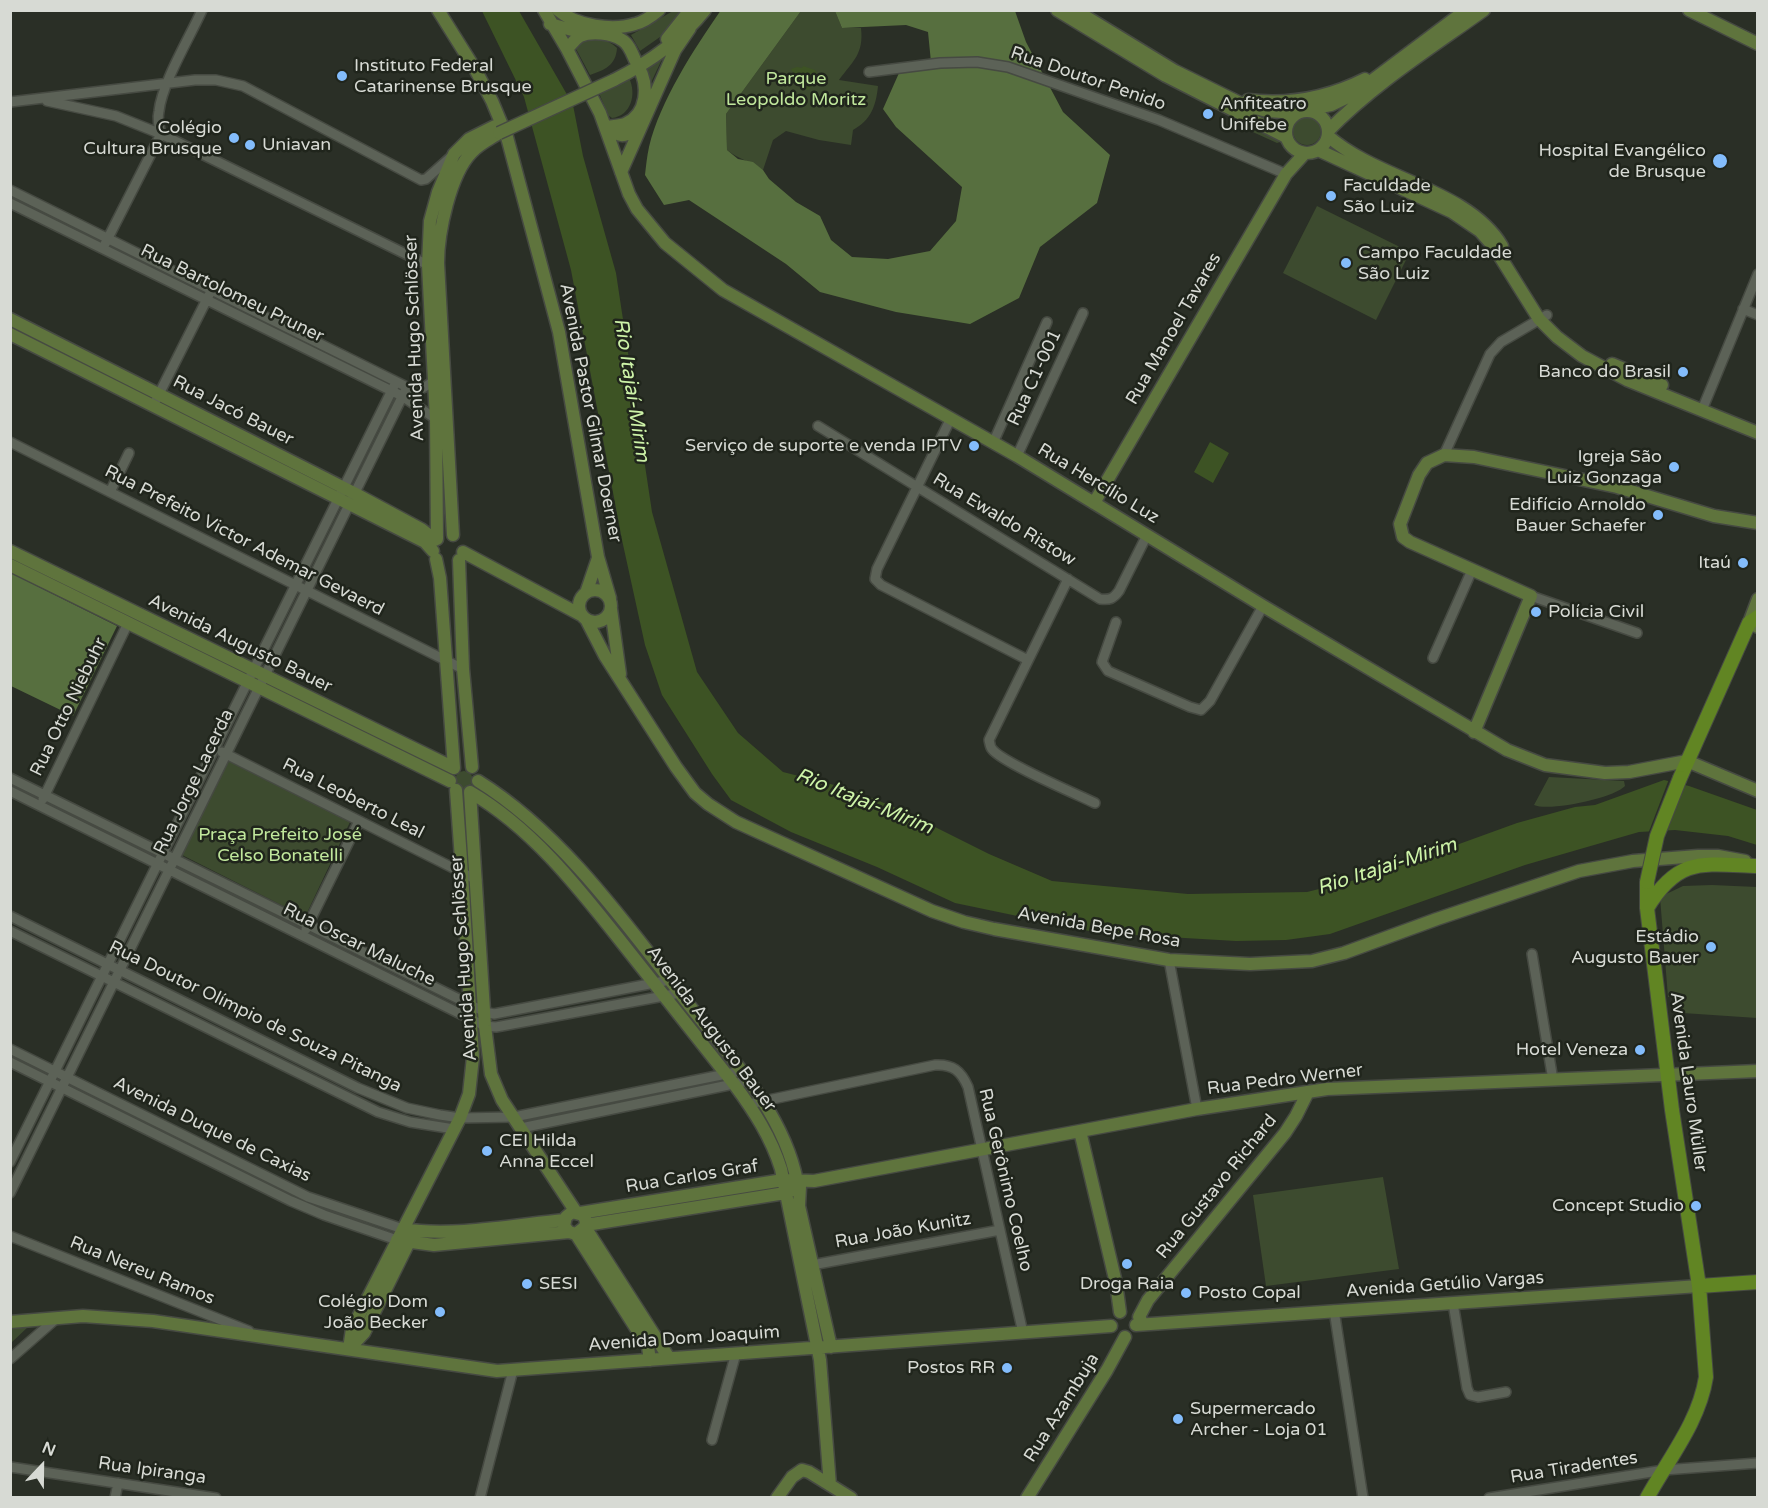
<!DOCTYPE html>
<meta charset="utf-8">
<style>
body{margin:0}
#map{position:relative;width:1768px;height:1508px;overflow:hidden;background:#2a2f26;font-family:"Varela Round",sans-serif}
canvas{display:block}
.frame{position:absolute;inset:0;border:12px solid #d7dad4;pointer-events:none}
.north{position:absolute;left:12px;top:1436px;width:60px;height:60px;-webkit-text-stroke:4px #20251c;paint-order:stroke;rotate:22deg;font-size:16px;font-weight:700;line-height:24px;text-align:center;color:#d7dad4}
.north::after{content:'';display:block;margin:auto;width:21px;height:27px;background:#d7dad4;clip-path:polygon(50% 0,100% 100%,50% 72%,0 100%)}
</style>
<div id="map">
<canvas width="1768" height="1508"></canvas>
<div class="frame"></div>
<div class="north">N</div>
</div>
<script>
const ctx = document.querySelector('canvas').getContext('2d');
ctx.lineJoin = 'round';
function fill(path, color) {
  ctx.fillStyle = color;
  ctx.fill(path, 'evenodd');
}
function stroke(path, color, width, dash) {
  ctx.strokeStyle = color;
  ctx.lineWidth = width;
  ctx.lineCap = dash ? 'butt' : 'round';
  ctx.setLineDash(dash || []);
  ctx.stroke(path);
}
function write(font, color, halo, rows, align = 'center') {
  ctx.font = font + ' "Varela Round",sans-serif';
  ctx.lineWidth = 5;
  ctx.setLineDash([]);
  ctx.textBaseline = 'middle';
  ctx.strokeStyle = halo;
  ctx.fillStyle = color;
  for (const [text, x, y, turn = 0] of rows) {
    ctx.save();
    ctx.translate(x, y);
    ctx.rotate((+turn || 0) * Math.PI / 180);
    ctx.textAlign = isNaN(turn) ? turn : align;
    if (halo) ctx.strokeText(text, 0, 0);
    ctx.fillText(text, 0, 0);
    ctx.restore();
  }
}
fill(new Path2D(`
 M673 11H686L660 37 640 51 631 35Z
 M801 11H835L842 28H861C864 54 853 61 839 80L878 86C876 106 871 120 853 130L851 145 819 140 786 131 773 140 763 170C751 161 739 160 727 150L726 114Z
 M585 38C598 38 608 39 617 48 616 65 605 70 590 75L575 47Z
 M663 57 648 89 645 69Z
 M629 78C637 94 631 116 612 118L608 115 599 93Z
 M1293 131a14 14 0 1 1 28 0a14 14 0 1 1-28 0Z
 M1246 121 1275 136 1280 142 1277 143 1244 128Z
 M1317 206 1410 252 1376 320 1283 273Z
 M229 761 350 822 305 917 182 855Z
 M455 780a9 9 0 1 1 18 0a9 9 0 1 1-18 0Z
 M1549 777 1624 781 1625 786C1614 798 1549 812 1534 805Z
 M1712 885 1757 887V1018L1683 1013 1681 997H1668L1660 897 1683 886Z
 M1383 1177 1399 1269 1266 1286 1253 1195Z
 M11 1326H29L11 1343Z`), '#3d4b2f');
fill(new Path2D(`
 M721 10 801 11 726 114 727 150 738 159 753 162 763 170 769 179 796 202 820 216 831 240 852 257 888 259 930 251 956 221 962 187 896 127 883 109 899 73 931 62 928 32 906 25 842 28 835 11H1015L1026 42 1063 112 1110 155 1097 203 1040 247 1019 298 970 324 896 312 820 292 786 264 689 200 664 205 645 175C646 166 647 156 649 147 660 101 694 49 721 10Z
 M11 573 117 626 73 716 11 686Z`), '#576f3f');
fill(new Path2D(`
 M482 11H519L573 105 583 156 616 273 652 512 697 672 738 733 783 772 850 789 901 810 989 854 1052 881 1188 894 1307 892 1371 876 1517 823 1575 807 1595 805 1664 780 1689 786 1757 810V845L1728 836 1675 830 1639 832 1525 865 1330 934 1286 940 1236 941 1099 933 955 903 877 867 791 832 731 800 712 774 662 695 645 645 622 540 571 270 524 97Z
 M803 66 815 70 819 77 815 83 808 90 802 87 791 69 797 67 802 68Z
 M1210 442 1229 453 1213 483 1194 472Z`), '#3d5324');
fill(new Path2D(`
 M1669 779 1686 782 1666 833 1648 834Z`), '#2a2f26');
const street = new Path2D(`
 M869 72 940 63 977 62 1008 67 1159 120 1286 174
 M47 101 116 116 161 134 428 265
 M10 102 195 80H216L243 86 421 180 426 179 453 155
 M161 134C159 126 157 119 159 111 162 83 190 37 202 10
 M10 190 407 387C419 392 425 388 434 380
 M10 203 402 396 436 419
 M105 244 161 134
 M1743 309 1758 315
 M153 406 209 295
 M1702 410 1758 274
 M951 418 877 569 875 579 881 585 1028 660
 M818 426 1100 599C1110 600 1113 599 1119 591L1147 535
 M10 442 463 669
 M993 443 1047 322
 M1444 455 1490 354 1501 342 1547 315
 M1017 456 1083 313
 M110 492 129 453
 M1068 579 989 740C990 743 990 747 992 749 1001 762 1076 794 1095 803
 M1531 596 1637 633
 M1116 622 1102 662 1108 671 1190 707 1201 710 1210 701 1263 606
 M1433 658 1472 570
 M222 752 477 880
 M10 778 485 1012 494 1014 670 980
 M10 791 485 1026 496 1027 680 993
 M43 799 128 623
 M10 916 358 1088 407 1108 440 1115 460 1118 514 1117 741 1071
 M306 929 359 821
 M10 931 378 1112 410 1122 454 1129
 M1532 954 1553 1080
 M1169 960 1197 1109
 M10 1049 308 1197 403 1229
 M10 1062 291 1201 324 1215 397 1240
 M749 1104 935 1065C953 1064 961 1071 968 1087L1023 1333
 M521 1128 748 1081
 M10 1162 396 382
 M10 1193 407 387
 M10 1236 249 1331
 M812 1265 1000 1230
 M1453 1303 1467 1388 1470 1395 1478 1397 1506 1392
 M1334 1310 1363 1498
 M10 1359 58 1317
 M712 1440 736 1353
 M10 1467 216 1498
 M115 1498 118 1483
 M480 1498 513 1370
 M1489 1498 1664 1470 1758 1463`);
const secondary = new Path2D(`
 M438 10 475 69 492 101 507 137 559 332 598 557 610 598
 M544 10 567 49 600 113 629 194 637 209 665 243 723 290 1017 456 1263 606 1507 750 1545 765 1605 773 1629 772 1687 761 1758 791
 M558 10C576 26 613 31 635 24 644 22 652 16 659 10
 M1057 10 1166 76 1286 137
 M1075 10 1175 71 1244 105 1267 111 1297 113
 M1689 10 1758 44
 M550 24 587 34
 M667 39 690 10
 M567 49C571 45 575 39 580 36 591 31 612 33 622 40 629 44 632 53 635 60
 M614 80C648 63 681 40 705 10
 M1248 100C1289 105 1329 97 1365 79
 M1304 110 1331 105 1354 94 1466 10
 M1286 132a21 21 0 1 1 42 0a21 21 0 1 1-42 0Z
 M606 127C612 126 619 126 625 124 648 114 649 85 638 66
 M606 127C621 137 622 138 639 129
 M1328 131C1374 84 1431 48 1484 10
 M1328 136C1378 180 1468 189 1502 246
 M1318 150 1452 212 1480 231 1494 247 1539 319 1557 337 1582 356 1627 380 1758 433
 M621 172 675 50 690 28
 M10 319 354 493 421 529 435 540
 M10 334 425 542 433 551
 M1612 364 1662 385
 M1094 503 1286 174 1305 153
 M453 535 438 263C438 233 450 174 472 152 479 144 490 139 499 133
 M437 539 436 419 428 265 430 221 438 192 454 154 469 139 495 126
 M10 551 454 768 440 578 436 559
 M463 552 581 615
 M459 560 463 669 472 767
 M10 565 450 781
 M579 606a16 16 0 1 1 32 0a16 16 0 1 1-32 0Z
 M586 593 598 558
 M1758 599 1749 623 1758 627
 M611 609 620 674
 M587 621 605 656 676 767 695 793 708 804 736 822 932 911 964 922 994 929 1169 960 1250 964 1312 961 1344 953 1437 919 1579 871 1633 861 1698 856H1718L1745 861
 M1474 732 1531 596 1410 542 1403 537 1400 524 1419 475 1427 463 1444 455 1474 457 1579 479 1617 487 1714 516 1758 523
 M478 781C562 833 626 924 686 1001 729 1056 783 1111 797 1181
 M470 792C534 829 581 891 627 949 663 994 698 1039 734 1084 754 1111 771 1137 781 1169L820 1360 830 1485
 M470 792 485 1026 491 1074 502 1100 576 1212
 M1080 1131 1116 1283 1120 1312
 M800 1187 799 1206 831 1347
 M580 1213 783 1180 814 1181 1197 1109 1327 1089 1758 1071
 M586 1225 785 1193 792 1190
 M585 1227 669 1358
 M403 1229C453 1237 514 1225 564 1220
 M576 1234 648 1347 650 1360
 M397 1240 434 1245 569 1232 576 1234 585 1227 586 1221 583 1215 572 1212 566 1217 564 1226 569 1232
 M10 1322 83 1316 153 1321 497 1371 1111 1326
 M1143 1324 1139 1317 1148 1300 1285 1133 1296 1116 1308 1092
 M1136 1325 1699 1286
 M350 1348 364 1333 411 1238
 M349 1349 352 1329 460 1118 469 1094 473 1057 462 873 456 790
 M777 1498 792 1477 802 1470 809 1472 851 1498
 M1027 1498 1107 1370 1125 1337`);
const primary = new Path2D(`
 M1680 778 1749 623 1758 617
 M1647 882V908L1672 1110 1699 1286 1706 1377C1699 1422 1669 1458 1647 1498
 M1647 908C1679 856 1703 864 1758 866
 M1699 1286 1758 1282`);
stroke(street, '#464a42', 12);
stroke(secondary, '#464a42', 15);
stroke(primary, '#464a42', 16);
stroke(street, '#5c6257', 9);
stroke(secondary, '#5f743d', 12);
stroke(primary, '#618523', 14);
const secondaryBridge = new Path2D(`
 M499 133 614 80`);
const primaryBridge = new Path2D(`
 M1647 882 1657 836 1680 778`);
stroke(secondaryBridge, '#464a42', 15, []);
stroke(primaryBridge, '#464a42', 16, []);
stroke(secondaryBridge, '#5f743d', 12);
stroke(primaryBridge, '#618523', 14);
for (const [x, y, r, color] of [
 [342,76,6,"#83bcfb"],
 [1208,114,6,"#83bcfb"],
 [234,138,6,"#83bcfb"],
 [250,145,6,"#83bcfb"],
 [1720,161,8,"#83bcfb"],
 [1331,196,6,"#83bcfb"],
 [1346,263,6,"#83bcfb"],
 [1683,372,6,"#83bcfb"],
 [974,446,6,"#83bcfb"],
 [1674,467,6,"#83bcfb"],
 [1658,515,6,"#83bcfb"],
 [1743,563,6,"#83bcfb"],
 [1536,612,6,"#83bcfb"],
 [1711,947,6,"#83bcfb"],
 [1640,1050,6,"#83bcfb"],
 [487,1151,6,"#83bcfb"],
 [1696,1206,6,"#83bcfb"],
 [1127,1264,6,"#83bcfb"],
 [527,1284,6,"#83bcfb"],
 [1186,1293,6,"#83bcfb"],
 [440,1312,6,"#83bcfb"],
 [1007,1368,6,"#83bcfb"],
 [1178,1419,6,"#83bcfb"]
]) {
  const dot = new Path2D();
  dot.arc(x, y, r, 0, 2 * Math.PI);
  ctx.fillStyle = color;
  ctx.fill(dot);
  stroke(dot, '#20251c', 2);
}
write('18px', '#d7dad4', '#20251c', [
 ["Instituto Federal",354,66,"left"],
 ["Catarinense Brusque",354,87,"left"],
 ["Anfiteatro",1220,104,"left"],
 ["Unifebe",1220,125,"left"],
 ["Colégio",222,128],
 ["Cultura Brusque",222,149],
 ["Uniavan",262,145,"left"],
 ["Hospital Evangélico",1706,151],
 ["de Brusque",1706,172],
 ["Faculdade",1343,186,"left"],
 ["São Luiz",1343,207,"left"],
 ["Campo Faculdade",1358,253,"left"],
 ["São Luiz",1358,274,"left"],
 ["Banco do Brasil",1671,372],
 ["Serviço de suporte e venda IPTV",962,446],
 ["Igreja São",1662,457],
 ["Luiz Gonzaga",1662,478],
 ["Edifício Arnoldo",1646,505],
 ["Bauer Schaefer",1646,526],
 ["Itaú",1731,563],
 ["Polícia Civil",1548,612,"left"],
 ["Estádio",1699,937],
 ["Augusto Bauer",1699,958],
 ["Hotel Veneza",1628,1050],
 ["CEI Hilda",499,1141,"left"],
 ["Anna Eccel",499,1162,"left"],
 ["Concept Studio",1684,1206],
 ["SESI",539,1284,"left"],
 ["Droga Raia",1127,1284,"center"],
 ["Posto Copal",1198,1293,"left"],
 ["Colégio Dom",428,1302],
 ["João Becker",428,1323],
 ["Postos RR",995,1368],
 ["Supermercado",1190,1409,"left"],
 ["Archer - Loja 01",1190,1430,"left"]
], 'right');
write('18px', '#c0e79c', '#20251c', [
 ["Parque",796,79],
 ["Leopoldo Moritz",796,100],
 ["Praça Prefeito José",280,835],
 ["Celso Bonatelli",280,856]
]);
write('18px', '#d7dad4', '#20251c', [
 ["Rua Doutor Penido",1088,79,19],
 ["Rua Bartolomeu Pruner",232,294,26],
 ["Rua Manoel Tavares",1174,329,-60],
 ["Avenida Hugo Schlösser",415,338,-92],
 ["Rua C1-001",1035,378,-65],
 ["Rua Jacó Bauer",233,411,27],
 ["Avenida Pastor Gilmar Doerner",590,413,79],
 ["Rua Hercílio Luz",1098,484,31],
 ["Rua Ewaldo Ristow",1004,520,31],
 ["Rua Prefeito Victor Ademar Gevaerd",244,541,27],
 ["Avenida Augusto Bauer",240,644,26],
 ["Rua Otto Niebuhr",69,707,-64],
 ["Rua Jorge Lacerda",194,782,-64],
 ["Rua Leoberto Leal",353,799,27],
 ["Avenida Bepe Rosa",1099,928,10],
 ["Rua Oscar Maluche",359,945,26],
 ["Avenida Hugo Schlösser",464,958,-94],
 ["Rua Doutor Olímpio de Souza Pitanga",255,1017,26],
 ["Avenida Augusto Bauer",711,1029,53],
 ["Rua Pedro Werner",1285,1080,-7],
 ["Avenida Lauro Müller",1688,1082,82],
 ["Avenida Duque de Caxias",212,1130,26],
 ["Rua Carlos Graf",692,1177,-9],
 ["Rua Gerônimo Coelho",1005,1180,77],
 ["Rua Gustavo Richard",1217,1187,-51],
 ["Rua João Kunitz",903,1231,-10],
 ["Rua Nereu Ramos",142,1271,22],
 ["Avenida Getúlio Vargas",1445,1285,-4],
 ["Avenida Dom Joaquim",684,1339,-4],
 ["Rua Azambuja",1062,1408,-58],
 ["Rua Tiradentes",1574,1468,-9],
 ["Rua Ipiranga",152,1471,8]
]);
write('italic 20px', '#cdf3a8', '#20251c', [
 ["Rio Itajaí-Mirim",631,390,81],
 ["Rio Itajaí-Mirim",864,802,22],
 ["Rio Itajaí-Mirim",1387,867,-18]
]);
</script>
